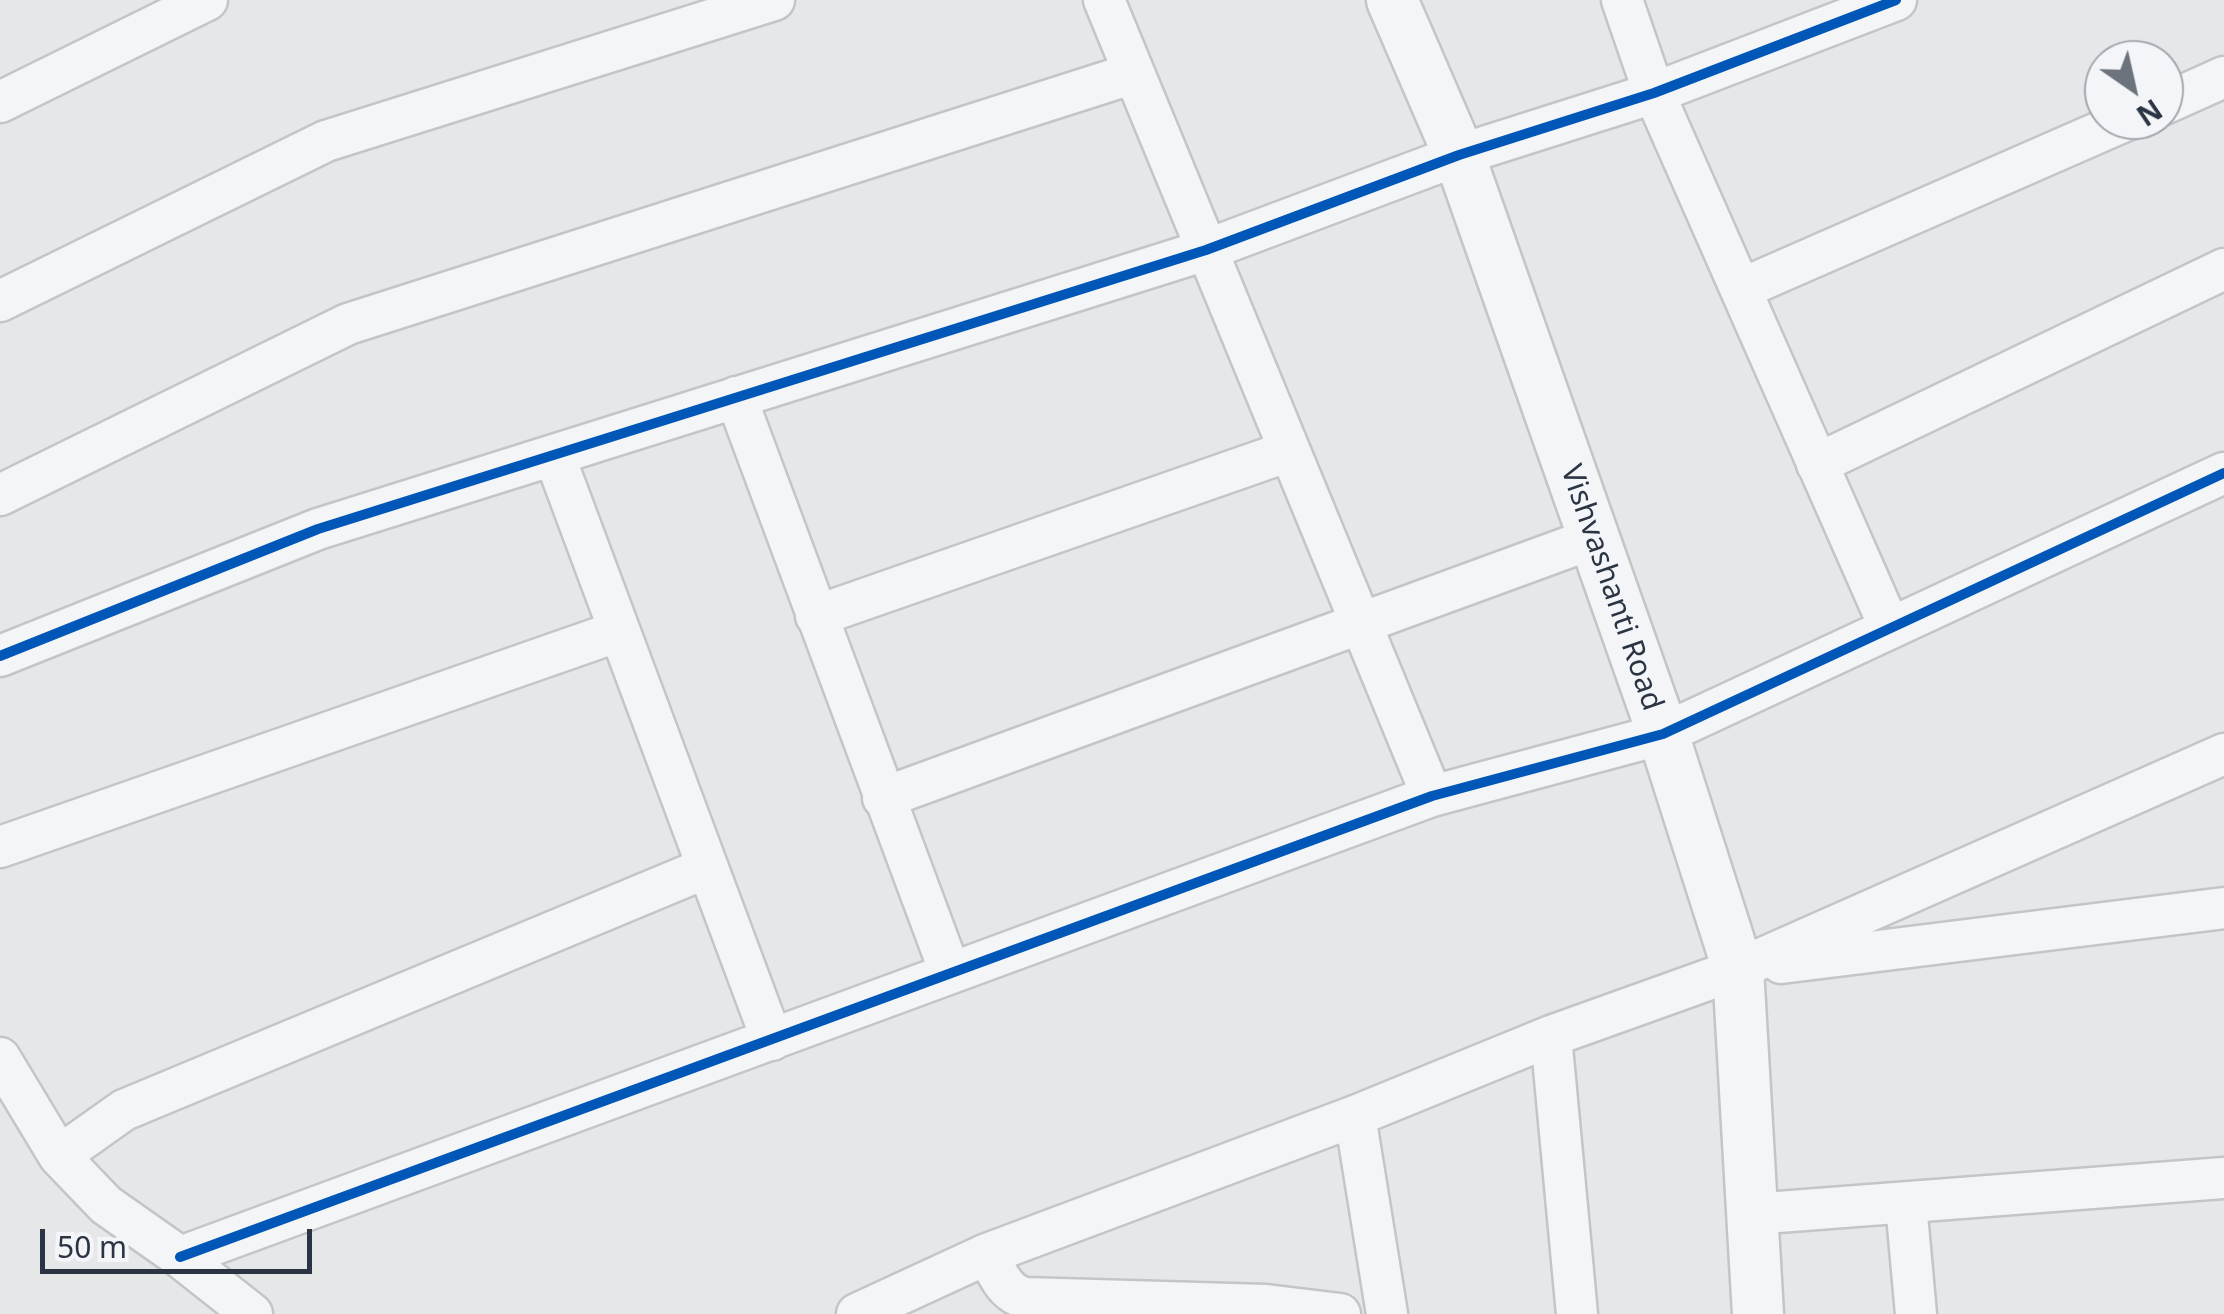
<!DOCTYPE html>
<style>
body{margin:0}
#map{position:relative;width:2224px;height:1314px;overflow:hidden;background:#e5e7e9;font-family:"Noto Sans",sans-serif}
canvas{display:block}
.north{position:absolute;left:2084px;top:40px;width:100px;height:100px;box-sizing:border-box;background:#f3f5f8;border:2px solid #a3a8af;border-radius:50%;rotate:146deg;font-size:28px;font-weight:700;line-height:40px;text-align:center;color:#2b3442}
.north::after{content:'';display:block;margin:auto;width:35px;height:45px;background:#6c737c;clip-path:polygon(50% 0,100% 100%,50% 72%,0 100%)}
.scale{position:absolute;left:40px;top:1229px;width:272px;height:45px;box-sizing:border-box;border:5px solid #2b3442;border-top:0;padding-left:12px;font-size:30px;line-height:35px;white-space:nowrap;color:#2b3442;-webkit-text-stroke:8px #f3f5f8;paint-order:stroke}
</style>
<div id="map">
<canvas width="2224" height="1314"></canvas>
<div class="north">N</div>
<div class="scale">50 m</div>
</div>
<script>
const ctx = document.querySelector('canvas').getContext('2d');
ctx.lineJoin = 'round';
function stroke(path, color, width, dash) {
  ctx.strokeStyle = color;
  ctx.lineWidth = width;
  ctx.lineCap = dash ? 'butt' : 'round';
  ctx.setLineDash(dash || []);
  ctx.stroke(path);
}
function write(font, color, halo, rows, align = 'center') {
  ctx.font = font + ' "Noto Sans",sans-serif';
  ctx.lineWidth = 10;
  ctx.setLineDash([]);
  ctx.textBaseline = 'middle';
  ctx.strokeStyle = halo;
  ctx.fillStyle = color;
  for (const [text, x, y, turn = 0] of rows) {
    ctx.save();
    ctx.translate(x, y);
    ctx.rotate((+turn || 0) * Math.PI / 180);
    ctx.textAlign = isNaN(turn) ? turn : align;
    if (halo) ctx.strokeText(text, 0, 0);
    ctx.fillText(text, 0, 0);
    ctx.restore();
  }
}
const minor = new Path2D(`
 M1104 0 1432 796
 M1622 0 1654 93 1890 628
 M0 102 207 0
 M2164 104 2224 77
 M1741 289 2127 120
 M0 301 326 141 774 0
 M736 397 950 972
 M554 455 772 1040
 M1817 464 2224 269
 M0 495 348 324 1134 73
 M816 616 1289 451
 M0 656 318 529 1206 250 1459 155 1654 93 1896 0
 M883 798 1594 538
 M0 847 619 631
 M1781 963 2224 908
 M1551 1036 1577 1314
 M0 1058 59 1156 106 1205 180 1257 252 1314
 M1355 1116 1387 1314
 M59 1156 124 1110 706 868
 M1906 1204 1916 1314
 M1752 1214 2224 1178
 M987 1254C997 1272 1004 1293 1025 1298L1266 1305 1340 1314
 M180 1257 1432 796 1663 734 2224 473
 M857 1314 987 1254 1355 1116 1551 1036 1738 969 2224 754`);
const tertiary = new Path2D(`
 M1392 0 1459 155 1663 734 1738 969 1758 1314`);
stroke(minor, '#c3c5c7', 45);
stroke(tertiary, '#c3c5c7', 55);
stroke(minor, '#f4f5f6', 40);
stroke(tertiary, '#f4f5f6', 50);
stroke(new Path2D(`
 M0 656 318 529 1206 250 1459 155 1654 93 1896 0
 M180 1257 1432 796 1663 734 2224 473`), '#0057b8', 10);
write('30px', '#2b3442', '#f3f5f8', [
 ["Vishvashanti Road",1611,588,71]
]);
</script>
